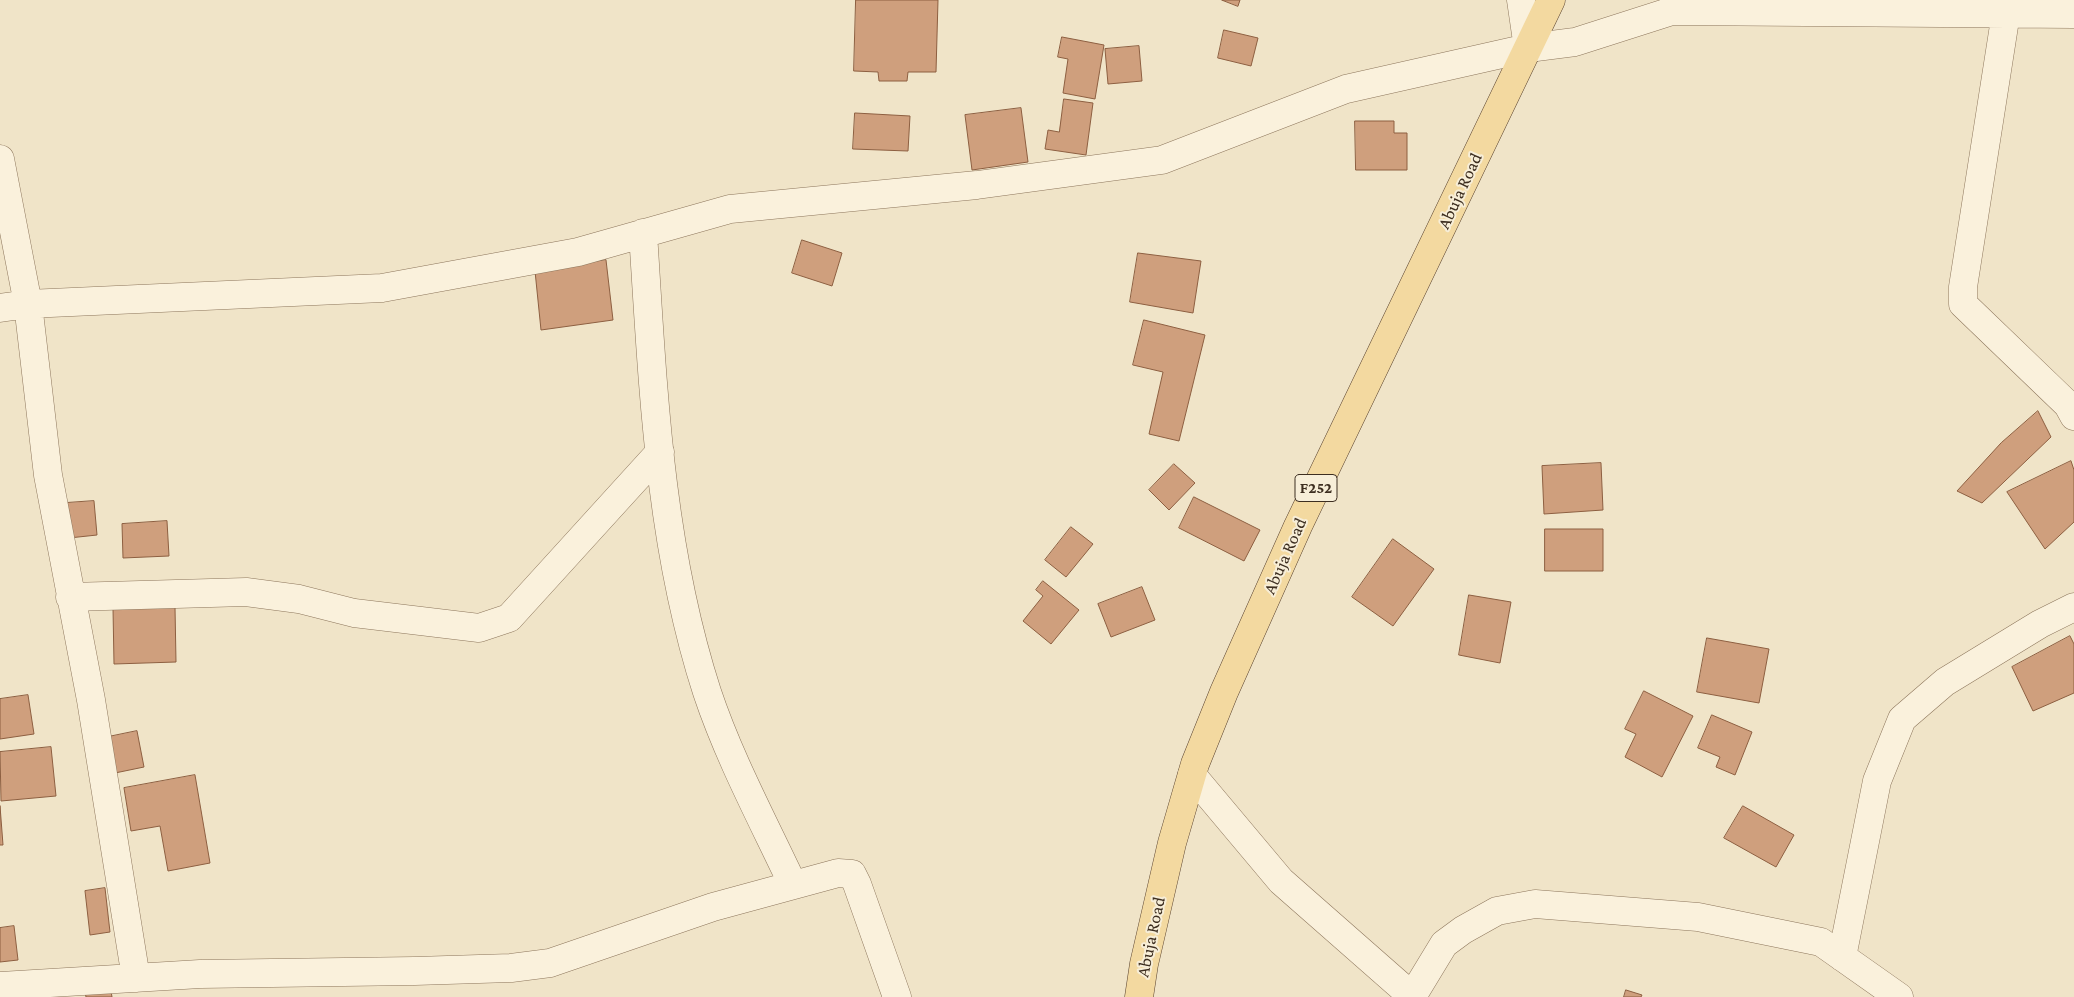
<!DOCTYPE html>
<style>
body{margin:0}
canvas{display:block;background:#f0e4c8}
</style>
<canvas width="2074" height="997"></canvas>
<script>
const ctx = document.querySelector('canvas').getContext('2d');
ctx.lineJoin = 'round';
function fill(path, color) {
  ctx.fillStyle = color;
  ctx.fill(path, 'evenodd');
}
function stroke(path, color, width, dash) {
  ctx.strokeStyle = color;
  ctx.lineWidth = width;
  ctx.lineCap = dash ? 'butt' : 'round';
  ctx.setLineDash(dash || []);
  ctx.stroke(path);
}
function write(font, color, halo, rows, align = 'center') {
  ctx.font = font + ' "Crimson Pro",serif';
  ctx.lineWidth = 4;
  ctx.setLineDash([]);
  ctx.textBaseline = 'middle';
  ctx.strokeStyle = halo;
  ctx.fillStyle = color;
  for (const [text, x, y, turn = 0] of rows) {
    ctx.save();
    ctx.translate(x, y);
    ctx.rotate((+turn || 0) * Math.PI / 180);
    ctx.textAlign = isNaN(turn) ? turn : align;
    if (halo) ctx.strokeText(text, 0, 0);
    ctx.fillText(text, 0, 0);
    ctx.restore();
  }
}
const building = new Path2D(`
 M856 0H938L936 72H908L907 81H879L878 72 854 71Z
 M1222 0H1240L1238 6Z
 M1224 30 1258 38 1251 66 1218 58Z
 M1062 37 1104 45 1095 99 1063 93 1068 59 1058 57Z
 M1139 46 1142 81 1108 84 1105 49Z
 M1064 99 1093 103 1086 155 1045 149 1048 130 1059 132Z
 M1021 108 1028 162 972 170 965 115Z
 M855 113 910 116 908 151 853 149Z
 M1355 121H1394V133H1407V170H1356Z
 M802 240 842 253 832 286 792 273Z
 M1138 253 1201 261 1193 313 1130 302Z
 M606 260 613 320 541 330 535 271Z
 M1144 320 1205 335 1179 441 1149 434 1163 372 1133 365Z
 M2038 411 2051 437 1982 503 1957 491 2001 443Z
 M2071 461 2074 470V522L2045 549 2007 492Z
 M1601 463 1603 510 1544 514 1542 466Z
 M1174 464 1195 483 1169 510 1149 490Z
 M1194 497 1260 530 1244 561 1179 528Z
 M94 501 97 535 69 538 66 503Z
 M167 521 169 556 123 558 122 524Z
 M1071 527 1093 544 1066 577 1045 560Z
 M1545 529H1603V571H1545Z
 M1393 539 1434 569 1393 626 1352 597Z
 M1043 581 1079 610 1051 644 1023 621 1043 596 1036 590Z
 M1142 587 1155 620 1111 637 1098 604Z
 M1469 595 1511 602 1500 663 1459 655Z
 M175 607 176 662 114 664 113 608Z
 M2070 636 2074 644V693L2033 711 2012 667Z
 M1707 638 1769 649 1759 703 1697 692Z
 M1644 691 1693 716 1662 777 1625 757 1636 734 1625 729Z
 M28 695 34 734 0 739V699Z
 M1712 715 1752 732 1735 775 1716 767 1720 757 1698 748Z
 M137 731 144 767 115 773 108 737Z
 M51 747 56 796 1 801 0 752Z
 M195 775 210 863 168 871 160 826 131 831 124 788Z
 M0 806 3 845H0Z
 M1743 806 1794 835 1776 867 1724 838Z
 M105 888 110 932 90 935 85 891Z
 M14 926 18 960 0 962V928Z
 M1626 990 1642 995 1641 997H1624Z
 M111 991 112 997H86L85 992Z`);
fill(building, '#cf9f7d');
stroke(building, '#8d5f41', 1);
const minor = new Path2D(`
 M1521 0 1528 48
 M2006 13 1963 287V304L2068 405 2074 416
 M0 159 28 304 48 475 91 700 136 978
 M643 233C653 387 659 544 707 692 729 758 763 821 793 885
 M0 308 28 304 382 288 578 252 730 209 977 185 1162 160 1346 89 1528 48 1575 42 1672 11 2074 14
 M70 597 246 592 299 599 354 613 479 628 509 618 660 452
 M1192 775 1281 881 1413 997
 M1842 957 1877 781 1902 719 1945 682 2040 624 2074 607
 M0 986 200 974 415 971 511 968 550 963 713 907 838 873 852 874 857 884 897 997
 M1413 995 1444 944 1463 930 1497 911 1535 904 1698 917 1821 942 1899 997`);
const major = new Path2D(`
 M1139 997 1144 964 1172 843 1195 764 1224 692 1298 526 1551 0`);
stroke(minor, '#8d765c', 29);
stroke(major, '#5b4430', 29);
stroke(minor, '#faf1dc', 28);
stroke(major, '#f3d9a0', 28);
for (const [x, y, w] of [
 [1316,488,42]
]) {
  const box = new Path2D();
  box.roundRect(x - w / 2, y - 13.5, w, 27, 4);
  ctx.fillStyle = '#f7eed8';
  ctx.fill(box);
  stroke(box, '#3d2e20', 1);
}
write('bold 16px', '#3d2e20', null, [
 ["F252",1316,488]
]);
write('18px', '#3d2e20', '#f7eed8', [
 ["Abuja Road",1460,191,-65],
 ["Abuja Road",1285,556,-66],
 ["Abuja Road",1151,937,-78]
]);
</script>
